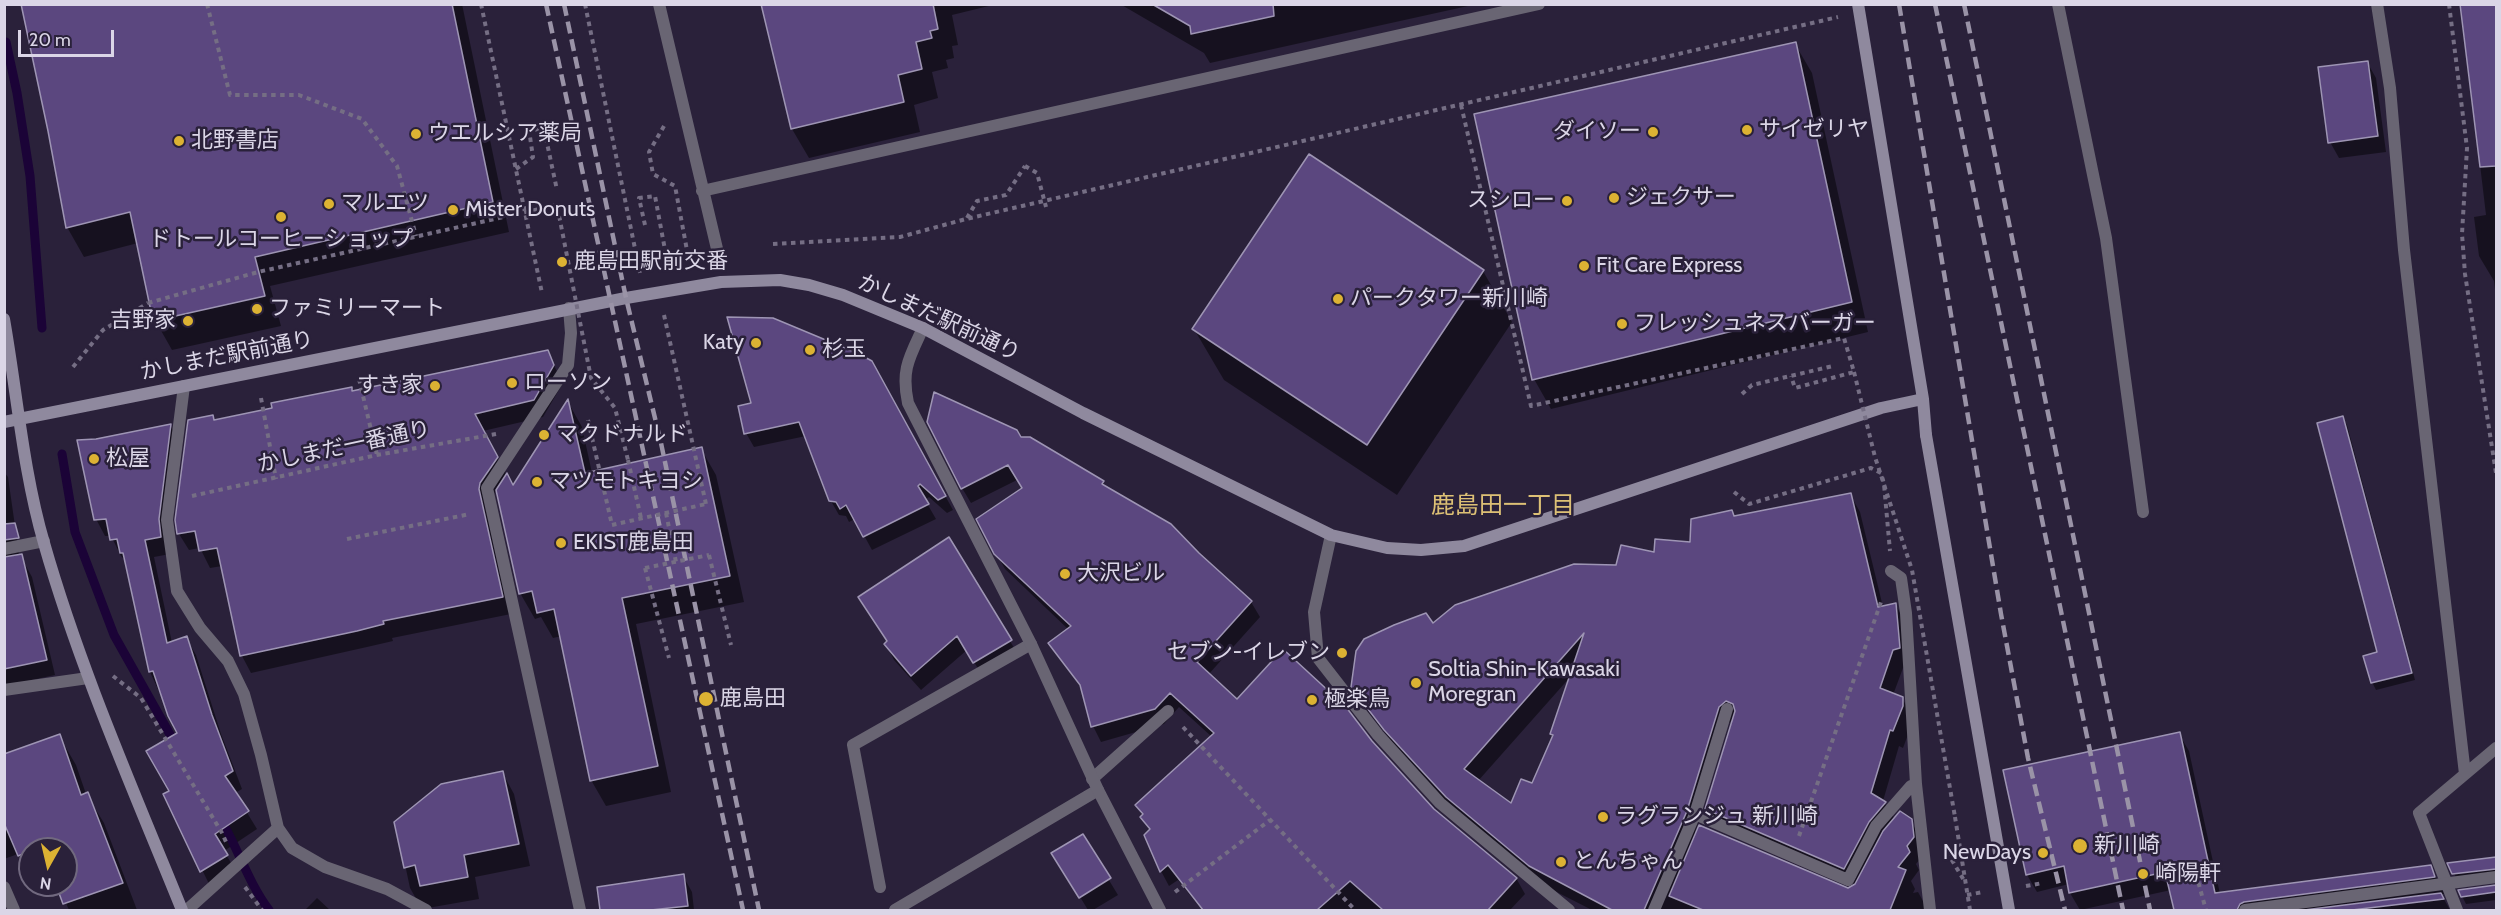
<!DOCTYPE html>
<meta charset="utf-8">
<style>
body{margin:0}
#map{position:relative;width:2501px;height:915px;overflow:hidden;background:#2a213a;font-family:Cabin,sans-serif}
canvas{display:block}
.frame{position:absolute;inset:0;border:6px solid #dbd6e7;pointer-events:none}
.north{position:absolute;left:18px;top:837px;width:60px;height:60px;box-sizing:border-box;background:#2a213a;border:2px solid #71697f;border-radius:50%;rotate:188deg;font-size:16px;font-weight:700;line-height:24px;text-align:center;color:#dbd6e7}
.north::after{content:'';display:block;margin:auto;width:21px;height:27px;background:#dcb233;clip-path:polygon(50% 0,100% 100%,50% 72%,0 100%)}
.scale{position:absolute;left:18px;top:30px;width:96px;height:27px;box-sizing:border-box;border:3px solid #dbd6e7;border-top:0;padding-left:8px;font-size:18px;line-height:21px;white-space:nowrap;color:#dbd6e7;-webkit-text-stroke:4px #2a213a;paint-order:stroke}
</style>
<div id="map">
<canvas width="2501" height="915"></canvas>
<div class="frame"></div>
<div class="north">N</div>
<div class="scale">20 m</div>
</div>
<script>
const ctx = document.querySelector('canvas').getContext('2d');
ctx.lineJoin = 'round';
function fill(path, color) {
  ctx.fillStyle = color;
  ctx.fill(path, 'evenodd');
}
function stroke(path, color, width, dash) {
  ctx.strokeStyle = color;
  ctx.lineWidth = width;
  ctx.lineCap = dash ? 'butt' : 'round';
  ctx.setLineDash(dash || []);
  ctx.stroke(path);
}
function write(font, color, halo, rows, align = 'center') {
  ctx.font = font + ' Cabin,"Noto Sans JP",sans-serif';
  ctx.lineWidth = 5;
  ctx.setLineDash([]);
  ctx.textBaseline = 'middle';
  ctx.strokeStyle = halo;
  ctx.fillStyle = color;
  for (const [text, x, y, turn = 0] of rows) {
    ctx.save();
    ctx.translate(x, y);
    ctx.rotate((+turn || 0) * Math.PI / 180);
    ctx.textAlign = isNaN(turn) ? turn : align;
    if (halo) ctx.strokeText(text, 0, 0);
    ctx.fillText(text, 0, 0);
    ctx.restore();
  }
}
fill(new Path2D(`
 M22 4H462L509 232 270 286 281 326 172 350 155 320 138 243 84 257 67 227 50 131Z
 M762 4H997L952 15 958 45 952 46 954 58 946 60 948 68 932 72 938 98 914 105 920 132 809 158 792 129Z
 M1120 4H1477L1210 63 1204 53Z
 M2461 4H2496V298L2494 281 2479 256 2474 217 2486 215Z
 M1795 44 1812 73 1868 332 1551 409 1534 379Z
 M2367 62 2376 78 2386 152 2339 158 2330 142Z
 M1483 271 1512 322 1397 495 1224 380 1194 329Z
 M547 352 563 383 543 417 483 431 513 487 568 402 582 427 592 473 701 449 716 475 744 602 636 624 671 792 606 806 591 780 562 636 553 638 541 617 535 619 520 593 497 489 489 501 511 614 392 638 393 641 367 647 251 673 242 656 222 566 210 568 200 548 189 550 179 534 215 421 274 410 351 389 353 393Z
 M878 374 953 510 947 513 929 497 925 500 936 519 872 550 855 519 849 522 846 516 839 515 831 501 806 436 754 447 746 433Z
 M2343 418 2347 425 2415 680 2376 690 2372 682 2379 653Z
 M170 425 180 442 170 554 154 557 172 643 186 638 196 655 221 734 242 789 235 793 257 829 224 851 237 873 211 888 165 794 171 792 179 734 150 672 126 561 121 556 111 536H105L96 519 97 440Z
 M1021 439 1103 482 1106 488 1198 554 1251 602 1260 617 1208 675 1237 701 1371 742 1433 810 1516 878 1525 894 1510 910H1202L1178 880 1169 886 1161 871 1150 831 1137 805 1212 737 1179 707 1164 724 1101 742 1093 726 1083 691 1050 643 1069 630 1005 569 996 553 1024 489 1019 479 971 503 962 488Z
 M4 472 8 477 19 554 13 556 23 561 32 577 55 675 4 686Z
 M1850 494 1860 512 1883 607 1896 605 1905 622 1909 665 1903 668 1893 695 1902 698 1912 716V724L1903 748 1899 746 1883 801 1895 819 1910 820 1921 838 1923 855 1916 864 1919 870 1911 881 1915 889 1913 893 1918 892 1928 910H1592L1541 884 1457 814 1396 747 1363 705 1353 687 1433 626 1691 544 1734 518ZM1572 675 1552 734 1554 738 1533 785 1511 806 1478 781ZM1734 718 1707 809 1717 826 1855 886 1848 890 1695 832 1728 724Z
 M948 539 1019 656 983 677 967 650 921 690 894 660 886 644Z
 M2179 734 2189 751 2220 894 2430 867 2440 884 2444 894H2441L2450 910H2175L2171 890 2080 910 2070 893 2069 884 2037 892 2027 875 2005 771Z
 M59 736 76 765 86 794 104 823 137 910H69L58 885H66V849H30V875L18 854 4 859V756Z
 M502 772 514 794 530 866 475 877 479 899 422 909 410 888 396 822Z
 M1082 836 1118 895 1093 910H1088L1063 869Z
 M2496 858V877L2458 882 2450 864Z
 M683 876 692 892 694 910H602L599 888Z
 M2496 887V900L2466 904 2460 892Z
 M317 898 330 910H305Z`), '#0007');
stroke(new Path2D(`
 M6 42 17 93 30 176 42 328
 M62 454 75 532 114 635 177 747
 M220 818C238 848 248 882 269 910`), '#1b0337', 9);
const building = new Path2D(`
 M21 4H452L493 202 255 257 265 296 153 321 130 212 66 228 48 131Z
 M761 4H933L938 29 930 31 932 38 916 42 922 69 898 75 904 102 791 129Z
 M1152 4H1273L1274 16 1191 34 1190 26Z
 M2460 4H2496V166L2480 167Z
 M1796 42 1852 302 1532 380 1474 114Z
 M2368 61 2378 136 2328 143 2318 67Z
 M1309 154 1484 270 1367 445 1192 329Z
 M727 317 773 318 857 353 872 361 946 496 938 500 920 484 918 486 929 504 863 537 846 505 840 509 836 502 829 501 799 422 744 434 738 406 751 403Z
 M548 350 554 365 534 400 475 414 498 457 480 483 479 489 503 597 383 621 384 624 357 631 240 656 217 548 199 551 195 531 177 534 175 520 188 420 213 415 214 420 272 408 271 403 352 387V391Z
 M934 392 1017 430 1021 437H1030L1104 481 1102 484 1171 524 1199 553 1252 601 1197 662 1237 699 1283 649 1346 707 1372 741 1434 809 1517 878 1488 910H1383L1350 881 1317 910H1203L1168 865 1160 872 1144 835 1150 829 1140 817 1143 814 1135 805 1214 733 1170 693 1155 709 1091 727 1080 685 1048 643 1071 626 994 554 976 519 1022 488 1008 465 961 489 927 422Z
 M568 399 585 473 702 447 730 576 622 598 658 766 590 781 554 609 537 613 532 591 519 594 496 490 507 473 513 485Z
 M2343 416 2412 673 2371 683 2363 656 2377 652 2317 423Z
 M171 424 159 519 161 537 145 540 167 643 187 636 212 715 233 771 225 776 249 811 215 834 228 855 200 872 163 794 169 791 146 751 177 733 168 716 153 671 149 672 123 553H120L117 539 110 540 106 519 94 520 77 440 96 439Z
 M1851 493 1878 607 1896 603 1900 648 1893 650 1880 688 1903 697V706L1893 731 1890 730 1871 793 1886 802 1869 822 1844 869 1705 809 1735 711 1733 704 1726 701 1719 707 1687 811 1644 910H1612L1529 866 1446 797 1384 730 1351 687 1356 651 1364 639 1394 625 1426 613 1433 623 1455 605 1574 564 1616 565 1621 545 1654 552 1655 539 1690 542 1691 519 1732 510 1734 516ZM1584 633 1550 734 1553 735 1532 783 1521 779 1511 803 1464 769Z
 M15 523 19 538 4 540V524Z
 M949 537 1012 640 973 663 957 636 911 676 884 644 887 641 858 597Z
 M22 554 47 660 4 669V557Z
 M2180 732 2215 893 2431 865 2435 877 2244 902 2240 904 2237 910H2174L2165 872 2069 893 2064 866 2026 875 2003 770Z
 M60 734 81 795 88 792 123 883 63 904 56 885H66V849H43L42 846 30 849V851L18 856 4 823V754Z
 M503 771 519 844 464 855 468 877 420 886 415 865 404 868 394 822 441 784Z
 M1900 811 1912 819 1914 837 1907 846 1910 852 1898 867 1906 870 1890 910H1703L1669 896 1699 825 1848 888 1855 884 1883 831Z
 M1083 834 1111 878 1079 898 1051 853Z
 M2496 857V869L2452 874 2447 863Z
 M684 874 688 906 651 910H600L597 887Z
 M2496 885V892L2461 897 2458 890Z
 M2441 893 2444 899 2352 910H2304Z`);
fill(building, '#5b477f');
stroke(building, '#9e95b4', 1.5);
stroke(new Path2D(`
 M207 4 230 95H299L362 119 397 166 416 236
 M481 4 542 293
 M585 4 640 273
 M2449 4 2467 148 2462 234 2465 274 2496 473
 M1461 105 1531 406 1844 338 1854 372 1795 388 1791 376
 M664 126 649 152 653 174 675 186 689 261
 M516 169 533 157 529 130 544 129 557 190
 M967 218 977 201 1006 195 1025 166
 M645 225 639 198 655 196 668 266
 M773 244 900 237 966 219 1838 17
 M664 315 706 504
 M73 367 103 330 148 303
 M359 379 377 455
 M1742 394 1752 385 1833 366
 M261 398 276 479
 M588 420 612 525
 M628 460 641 518
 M1734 492 1749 504 1871 468 1881 473 1884 484 1890 551
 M192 496 377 455 496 434
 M666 513 676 562
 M347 539 470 514
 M709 555 731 645
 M645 568 669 658
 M113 676 141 698 222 833 227 844
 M1183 727 1355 910
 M1955 817 1970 910
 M1799 836 1881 602
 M1947 852 1965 882
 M2196 874 2206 910
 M2026 886 2043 883
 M245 887 262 910
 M1175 892 1270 820
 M1967 895 1983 892`), '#756e84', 4, [4.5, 4.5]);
stroke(new Path2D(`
 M2058 4 2106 238 2143 512
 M2377 4 2390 88 2404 250 2465 774
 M4 549 44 541
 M1891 571 1901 578 1906 613 1916 784 1930 910
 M1092 779 1168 711
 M1695 814 1848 880 1876 826 1911 786 1916 784
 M880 887 853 745 1031 644
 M895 910 1098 790
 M1654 910 1695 814 1727 709
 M2457 910 2419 813 2496 748`), '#696573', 12);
stroke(new Path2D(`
 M659 4 718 253
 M702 191 1539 4
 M569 308 571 333 568 365 487 488 580 910
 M923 328C909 358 901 370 908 403L1031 644 1098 790 1160 910
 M184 386 167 520 177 591 200 628 228 661 244 694 261 755 278 828 292 848 325 867 387 889 426 910
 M1331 535 1314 612 1318 658 1378 735 1440 803 1569 910
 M4 690 88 678
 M4 887 14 910
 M187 910 278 828`), '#696573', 12);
stroke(new Path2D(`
 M1858 4 1923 399 1926 435
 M4 319C17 393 23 471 44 543 80 669 133 789 182 910
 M4 422 626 298 721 282 780 280 809 285 843 295 923 328 1083 413 1331 535 1387 548 1421 550 1464 546 1881 408 1923 399`), '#8f899e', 12);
stroke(new Path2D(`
 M546 4 743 910
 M564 4 626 298 661 443 759 910
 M1899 4 2001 614 2028 758 2065 910
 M1935 4 2123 910
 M1964 4 2150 910`), '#9a93a7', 4.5, [12, 6]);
stroke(new Path2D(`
 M1025 166 1037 173 1046 207
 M148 303 258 272 557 205 591 378 615 408 628 460
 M1854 372 1875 457 1912 570 1955 817
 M612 525 706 504
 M645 568 709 555`), '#756e84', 4, [4.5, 4.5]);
stroke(new Path2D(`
 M2245 910 2496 877`), '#696573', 12);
stroke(new Path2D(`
 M1926 435 2009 910`), '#8f899e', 12);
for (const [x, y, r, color] of [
 [1747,130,6,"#dcb233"],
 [1653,132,6,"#dcb233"],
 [416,134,6,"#dcb233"],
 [179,141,6,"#dcb233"],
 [1614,198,6,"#dcb233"],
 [1567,201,6,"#dcb233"],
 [329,204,6,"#dcb233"],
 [453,210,6,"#dcb233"],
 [281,217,6,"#dcb233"],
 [562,262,6,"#dcb233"],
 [1584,266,6,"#dcb233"],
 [1338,299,6,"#dcb233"],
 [257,309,6,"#dcb233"],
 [188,321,6,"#dcb233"],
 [1622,324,6,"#dcb233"],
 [756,343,6,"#dcb233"],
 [810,350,6,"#dcb233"],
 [512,383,6,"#dcb233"],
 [435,386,6,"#dcb233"],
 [544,435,6,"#dcb233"],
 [94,459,6,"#dcb233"],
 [537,482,6,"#dcb233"],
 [561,543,6,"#dcb233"],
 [1065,574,6,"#dcb233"],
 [1342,653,6,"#dcb233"],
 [1416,683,6,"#dcb233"],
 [706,699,8,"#dcb233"],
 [1312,700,6,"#dcb233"],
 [1603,817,6,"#dcb233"],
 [2080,846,8,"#dcb233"],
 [2043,853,6,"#dcb233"],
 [1561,862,6,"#dcb233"],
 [2143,874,6,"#dcb233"]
]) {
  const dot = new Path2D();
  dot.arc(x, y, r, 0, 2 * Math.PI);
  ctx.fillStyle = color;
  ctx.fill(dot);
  stroke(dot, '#2a213a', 2);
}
write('22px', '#dbd6e7', '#2a213a', [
 ["サイゼリヤ",1759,130],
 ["ダイソー",1641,132,"right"],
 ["ウエルシア薬局",428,134],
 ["北野書店",191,141],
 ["ジェクサー",1626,198],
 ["スシロー",1555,201,"right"],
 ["マルエツ",341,204],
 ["Mister Donuts",465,210],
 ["ドトールコーヒーショップ",281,240,"center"],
 ["鹿島田駅前交番",574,262],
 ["Fit Care Express",1596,266],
 ["パークタワー新川崎",1350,299],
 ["ファミリーマート",269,309],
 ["吉野家",176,321,"right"],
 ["フレッシュネスバーガー",1634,324],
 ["Katy",744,343,"right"],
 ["杉玉",822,350],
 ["ローソン",524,383],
 ["すき家",423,386,"right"],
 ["マクドナルド",556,435],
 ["松屋",106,459],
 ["マツモトキヨシ",549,482],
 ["EKIST鹿島田",573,543],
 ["大沢ビル",1077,574],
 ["セブン-イレブン",1330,653,"right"],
 ["Soltia Shin-Kawasaki",1428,670],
 ["Moregran",1428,695],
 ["鹿島田",720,699],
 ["極楽鳥",1324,700],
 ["ラグランジュ 新川崎",1615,817],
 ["新川崎",2094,846],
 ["NewDays",2031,853,"right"],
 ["とんちゃん",1573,862],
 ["崎陽軒",2155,874]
], 'left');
write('22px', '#dbd6e7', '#2a213a', [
 ["かしまだ駅前通り",939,318,25],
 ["かしまだ駅前通り",227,356,-11],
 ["かしまだ一番通り",344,447,-12]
]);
write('24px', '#ddc075', '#2a213a', [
 ["鹿島田一丁目",1503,506]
]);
</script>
